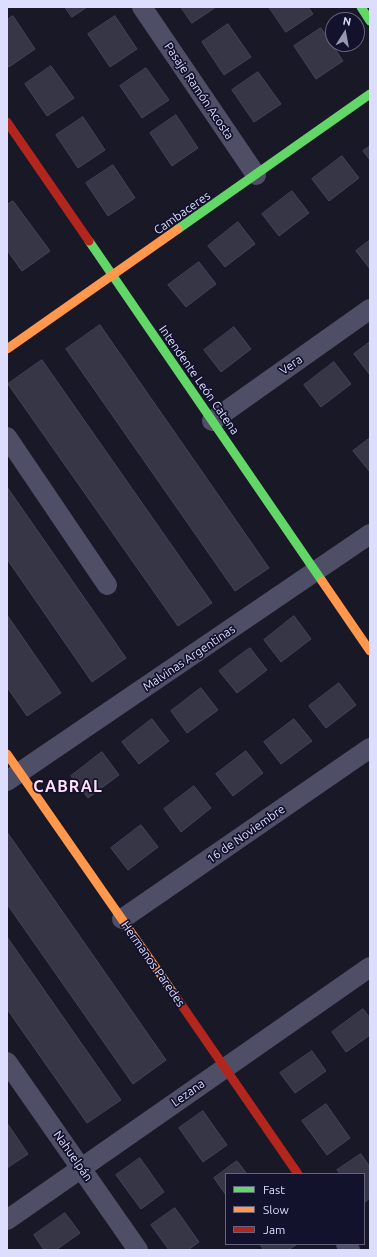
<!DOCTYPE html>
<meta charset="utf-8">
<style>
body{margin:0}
#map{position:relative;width:377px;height:1257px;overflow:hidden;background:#191826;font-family:Ubuntu,sans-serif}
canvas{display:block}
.frame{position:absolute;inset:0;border:8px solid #ddf;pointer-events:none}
.legend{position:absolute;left:225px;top:1173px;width:140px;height:72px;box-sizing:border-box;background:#13122c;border:1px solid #646380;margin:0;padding:5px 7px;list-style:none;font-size:12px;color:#ddf}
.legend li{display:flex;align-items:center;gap:8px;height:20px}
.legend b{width:20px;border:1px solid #646380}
.north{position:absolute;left:325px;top:12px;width:40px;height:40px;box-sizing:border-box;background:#13122c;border:1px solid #646380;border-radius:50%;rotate:11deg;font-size:11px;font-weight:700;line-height:16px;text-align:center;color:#ddf}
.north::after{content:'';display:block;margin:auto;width:14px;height:18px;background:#9898b3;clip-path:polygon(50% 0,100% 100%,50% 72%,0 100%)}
</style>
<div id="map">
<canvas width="377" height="1257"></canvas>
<div class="frame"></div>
<ul class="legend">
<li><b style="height:5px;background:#63d668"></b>Fast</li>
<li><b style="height:5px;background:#ff974d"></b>Slow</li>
<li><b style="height:5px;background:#b3261e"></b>Jam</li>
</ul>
<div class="north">N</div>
</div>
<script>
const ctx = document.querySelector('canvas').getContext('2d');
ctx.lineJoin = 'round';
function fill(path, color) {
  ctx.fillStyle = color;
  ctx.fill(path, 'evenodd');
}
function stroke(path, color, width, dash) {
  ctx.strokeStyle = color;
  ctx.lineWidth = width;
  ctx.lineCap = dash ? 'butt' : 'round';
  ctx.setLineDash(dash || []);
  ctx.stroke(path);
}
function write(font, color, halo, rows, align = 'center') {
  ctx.font = font + ' Ubuntu,sans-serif';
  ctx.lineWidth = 3.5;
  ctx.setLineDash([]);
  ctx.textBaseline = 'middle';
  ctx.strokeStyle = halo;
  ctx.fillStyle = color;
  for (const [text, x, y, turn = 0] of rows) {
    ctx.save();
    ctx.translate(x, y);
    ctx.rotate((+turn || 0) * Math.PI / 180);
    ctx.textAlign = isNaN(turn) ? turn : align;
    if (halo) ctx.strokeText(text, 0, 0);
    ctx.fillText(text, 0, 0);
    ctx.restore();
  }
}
const building = new Path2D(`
 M65 7H87L72 17Z
 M181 7H216L192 23Z
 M269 7H308L313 14 286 32Z
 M13 16 35 49 9 67 7 64V20Z
 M115 16 137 49 110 67 88 34Z
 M228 24 251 57 224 75 202 42Z
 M321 28 343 61 316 79 294 46Z
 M51 66 74 98 47 116 25 84Z
 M146 68 169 100 142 118 120 86Z
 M258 72 281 104 254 122 232 90Z
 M176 115 198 148 172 166 150 133Z
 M83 117 105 150 78 168 56 135Z
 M370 146V160L363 151Z
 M342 156 359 178 329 201 312 179Z
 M113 165 135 198 108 216 86 183Z
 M292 191 309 213 279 236 262 214Z
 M13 201 50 251 22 271 7 250V205Z
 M238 222 255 244 225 267 208 246Z
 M370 240V269L356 251Z
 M199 262 216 284 186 307 168 285Z
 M100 325 269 568 235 591 66 349Z
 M234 327 251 349 221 372 204 350Z
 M370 342V375L354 354Z
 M42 360 212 603 178 626 8 384Z
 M334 362 351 384 321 407 304 385Z
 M370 438V472L353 451Z
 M7 487 126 658 92 682 7 559Z
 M7 615 61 693 27 716 7 687Z
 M294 616 311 639 281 662 264 640Z
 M250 648 267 670 237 693 219 671Z
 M339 683 356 705 326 728 309 706Z
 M201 688 218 710 187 733 171 711Z
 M152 719 169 741 139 764 122 742Z
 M294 719 312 741 281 764 264 742Z
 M246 751 263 773 233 796 216 774Z
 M102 752 119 775 88 798 71 776Z
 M194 786 211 808 181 832 164 809Z
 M141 825 158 847 128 870 111 848Z
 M7 832 166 1060 133 1084 7 904Z
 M7 937 121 1100 87 1123 7 1009Z
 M363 1009 370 1018V1035L346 1052 332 1032Z
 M312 1051 326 1071 295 1093 280 1073Z
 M326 1104 350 1138 327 1155 302 1121Z
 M203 1111 227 1145 203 1162 179 1128Z
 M7 1123 28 1154 7 1168Z
 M361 1154 370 1167V1198L364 1203V1174H340L337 1170Z
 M140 1158 164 1192 141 1209 116 1175Z
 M237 1161 247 1174H226V1195L214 1178Z
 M175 1208 199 1242 188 1250H169L151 1225Z
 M65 1213 80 1233 56 1250H44L34 1235Z
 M260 1244H295L296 1245 288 1250H264Z`);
fill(building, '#373647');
stroke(building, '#454358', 1);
stroke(new Path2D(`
 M142 7 256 175
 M212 421 370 309
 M7 437 107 585
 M7 781 370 534
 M122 919 370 748
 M7 1062 138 1250
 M7 1220 370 967
 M346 1244 350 1250`), '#4e4f66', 20);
stroke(new Path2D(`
 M361 7 370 21
 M178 229 370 94
 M89 241 322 581`), '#63d668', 9);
stroke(new Path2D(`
 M7 349 178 229
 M322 581 370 651
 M7 754 174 994`), '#ff974d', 9);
stroke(new Path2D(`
 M7 122 89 241
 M174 994 298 1174`), '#b3261e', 9);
write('12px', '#ddf', '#13122c', [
 ["Pasaje Ramón Acosta",199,91,56],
 ["Cambaceres",182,213,-35],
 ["Vera",291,365,-35],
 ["Intendente León Catena",199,380,55],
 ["Malvinas Argentinas",189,658,-34],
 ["16 de Noviembre",246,834,-35],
 ["Hermanos Paredes",153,964,55],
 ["Lezana",188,1093,-35],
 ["Nahuelpán",73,1156,55]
]);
ctx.letterSpacing = '1px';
write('bold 16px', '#ffdff7', '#13122c', [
 ["CABRAL",68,787]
]);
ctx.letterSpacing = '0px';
</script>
